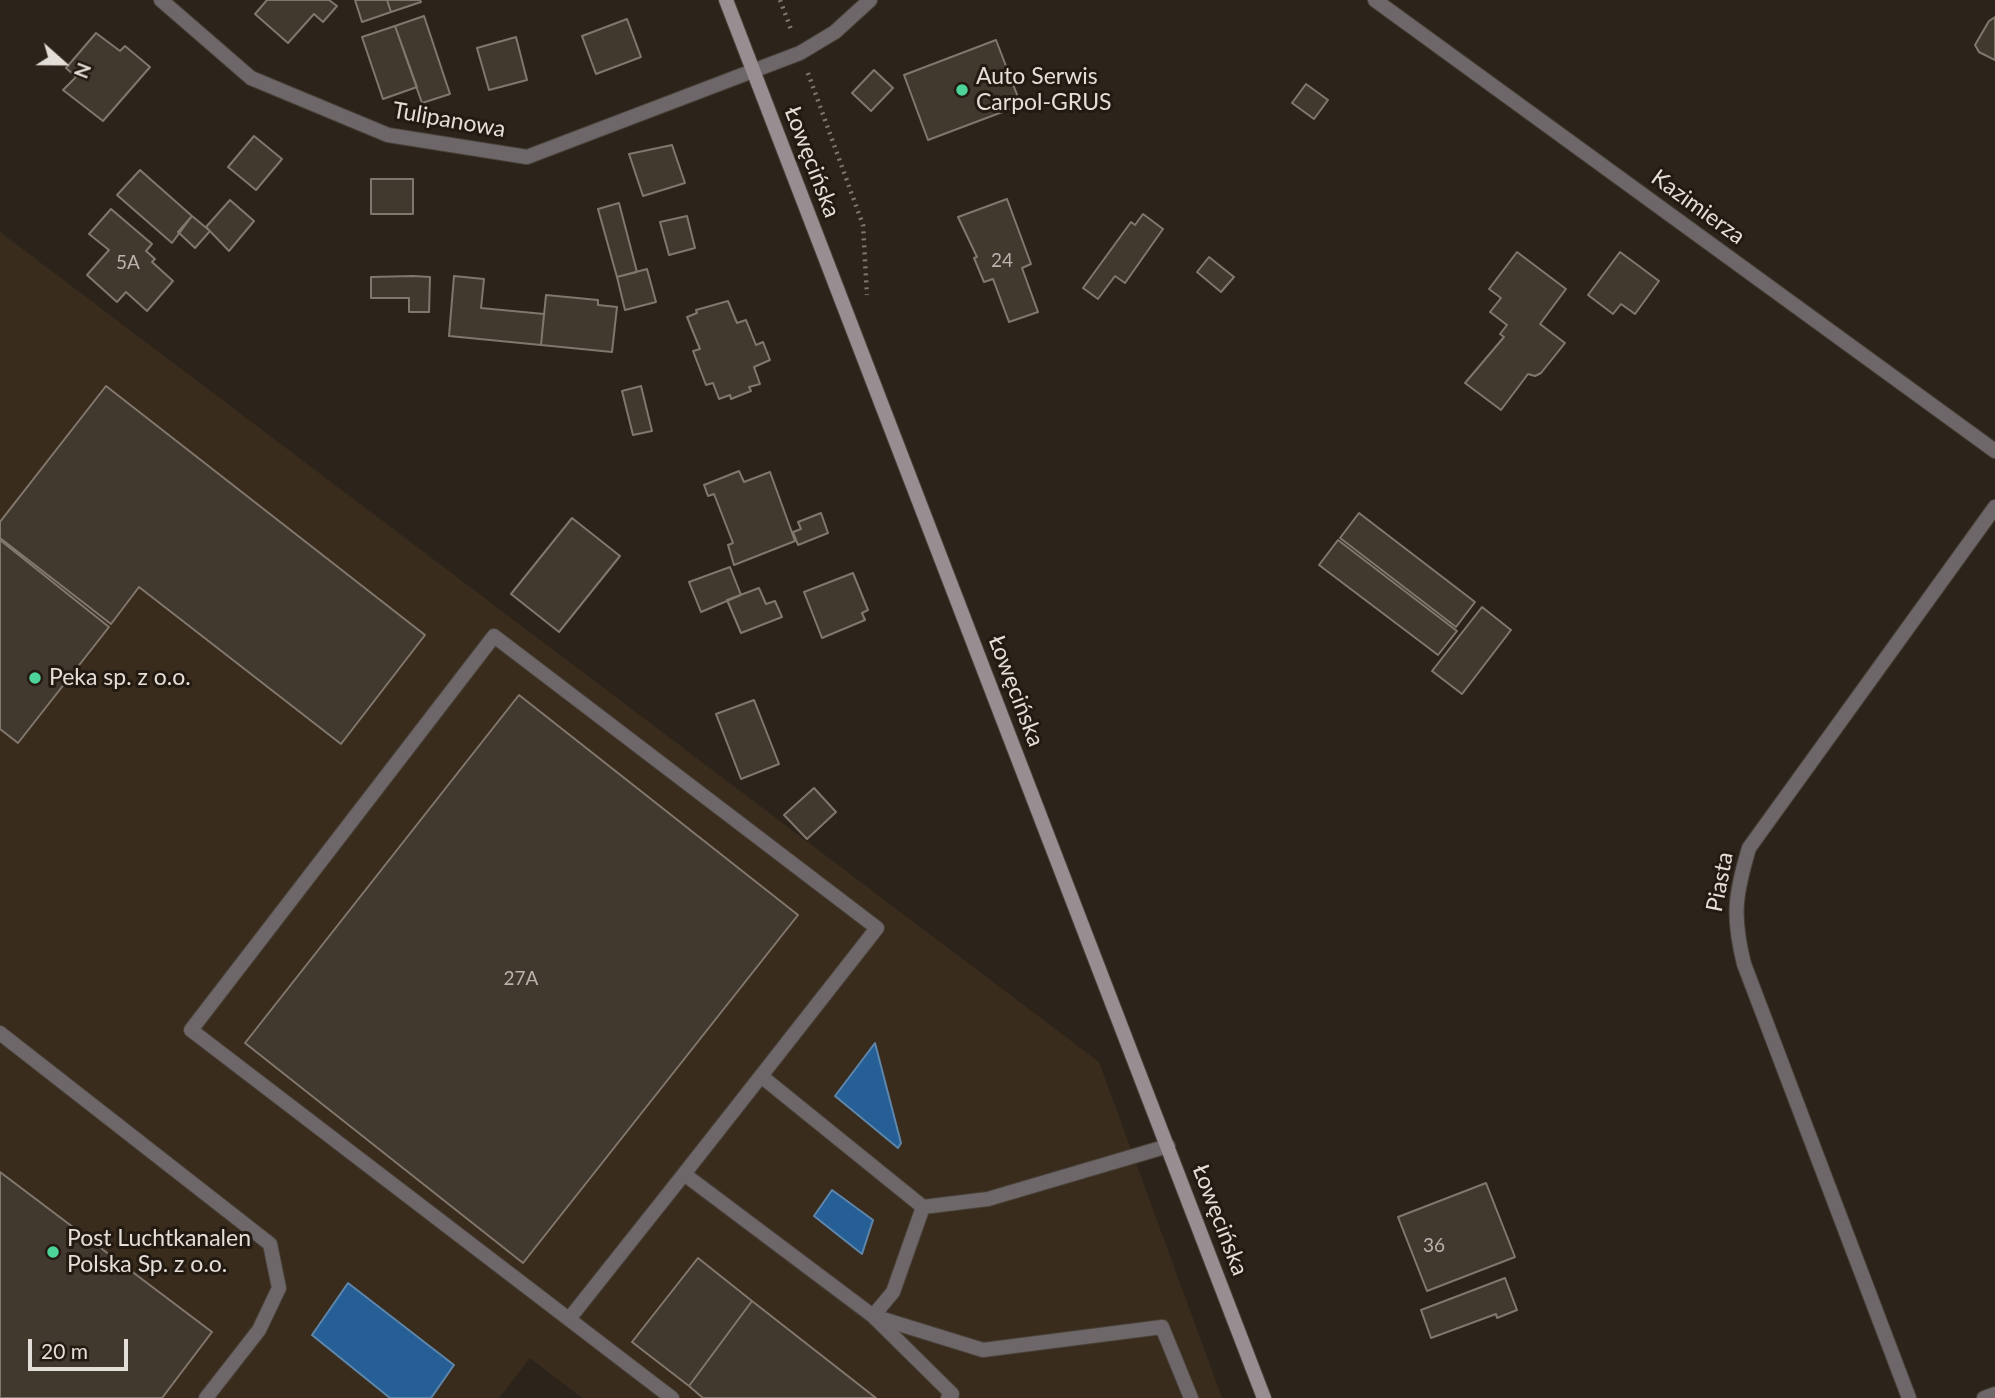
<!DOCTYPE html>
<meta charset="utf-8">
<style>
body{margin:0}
#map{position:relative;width:1995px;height:1398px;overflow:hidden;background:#2c241b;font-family:Lato,sans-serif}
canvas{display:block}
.north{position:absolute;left:28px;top:28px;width:70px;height:70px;-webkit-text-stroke:5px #231a11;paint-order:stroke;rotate:111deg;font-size:19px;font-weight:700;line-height:28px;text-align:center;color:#e4ded8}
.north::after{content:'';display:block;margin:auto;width:24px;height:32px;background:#e4ded8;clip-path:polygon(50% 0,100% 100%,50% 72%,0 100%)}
.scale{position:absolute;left:28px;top:1339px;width:100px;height:32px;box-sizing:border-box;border:4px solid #e4ded8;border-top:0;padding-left:9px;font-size:21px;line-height:24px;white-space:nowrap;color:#e4ded8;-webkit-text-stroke:5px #231a11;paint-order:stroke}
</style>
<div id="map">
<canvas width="1995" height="1398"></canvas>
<div class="north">N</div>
<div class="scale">20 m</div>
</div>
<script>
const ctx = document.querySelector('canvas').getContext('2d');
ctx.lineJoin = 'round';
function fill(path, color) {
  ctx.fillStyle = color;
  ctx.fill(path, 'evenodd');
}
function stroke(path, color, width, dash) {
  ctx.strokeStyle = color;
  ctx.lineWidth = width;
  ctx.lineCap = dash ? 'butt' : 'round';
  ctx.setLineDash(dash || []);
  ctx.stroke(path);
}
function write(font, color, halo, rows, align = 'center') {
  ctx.font = font + ' Lato,sans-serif';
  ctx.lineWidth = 6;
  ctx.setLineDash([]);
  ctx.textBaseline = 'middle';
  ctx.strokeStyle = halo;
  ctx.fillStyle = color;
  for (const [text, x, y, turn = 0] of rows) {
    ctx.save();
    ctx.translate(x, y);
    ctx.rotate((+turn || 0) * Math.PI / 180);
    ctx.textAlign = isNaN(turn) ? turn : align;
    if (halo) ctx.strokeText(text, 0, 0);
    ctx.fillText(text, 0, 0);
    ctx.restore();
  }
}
fill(new Path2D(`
 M0 232 1099 1062 1222 1398H582L530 1358 499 1398H0Z`), '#392c1d');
const water = new Path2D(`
 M875 1043 901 1143 898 1148 835 1096Z
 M832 1190 873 1220 862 1254 814 1216Z
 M348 1283 454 1365 431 1398H390L312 1335Z`);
fill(water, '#255f96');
stroke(water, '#5e85aa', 2);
const building = new Path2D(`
 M267 0H329L337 6 323 22 314 14 288 43 255 14Z
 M355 0H387L391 12 362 22Z
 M387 0H420L421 2 391 12Z
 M424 16 450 94 422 103 395 26Z
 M1995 17V60L1979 52 1975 45 1989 21Z
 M627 19 641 57 596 74 582 36Z
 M395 26 417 87 383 99 362 37Z
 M96 33 120 51 125 46 150 67 103 121 63 90 76 77 66 68Z
 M516 37 527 80 489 90 477 48Z
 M996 40 1021 105 928 140 904 75Z
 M874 70 893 88 871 111 852 93Z
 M1306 84 1328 100 1314 119 1292 103Z
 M254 136 282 159 256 190 228 167Z
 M672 145 685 183 643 196 629 154Z
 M140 170 192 216 172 243 117 195Z
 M371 179H413V214H371Z
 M1007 199 1031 264 1022 268 1038 312 1009 322 993 279 984 282 974 258 977 257 958 217Z
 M230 200 254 221 229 251 206 227Z
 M619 203 637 272 617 277 598 209Z
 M111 209 152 244 146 251 155 259 152 262 173 281 147 311 126 292 117 302 87 275 109 250 89 234Z
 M1143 214 1163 229 1125 283 1115 276 1098 299 1083 288 1131 222 1135 225Z
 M192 216 210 231 195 248 178 232Z
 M687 216 695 248 669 255 660 222Z
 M1517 252 1566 289 1540 324 1565 343 1541 373 1535 376 1528 374 1501 410 1465 383 1504 337 1500 334 1507 325 1490 312 1501 298 1489 289Z
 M1620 252 1659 281 1635 314 1621 304 1613 314 1588 295Z
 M1209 257 1234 277 1221 292 1197 272Z
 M647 269 656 302 625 310 617 277Z
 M413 276 430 277 429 312H409V298H371V277Z
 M454 276 484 279 481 308 544 314 541 345 449 336Z
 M546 295 598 300V305L617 307 612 352 541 345Z
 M728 301 737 323 746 320 756 345 763 342 770 360 754 367 760 384 749 387 751 391 731 399 730 395 719 399 713 383 706 385 693 351 700 349 687 317 697 313 696 310Z
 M106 386 425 635 341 744 139 587 111 624 0 538V522Z
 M641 386 652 431 633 435 622 391Z
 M739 471 744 482 770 472 795 541 734 565 728 545 733 543 714 494 708 496 704 485Z
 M821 513 828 533 798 545 793 532 801 529 798 522Z
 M1359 513 1475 602 1456 627 1340 538Z
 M572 518 620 556 559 632 511 594Z
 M0 540 109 627 18 743 0 729Z
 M1338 540 1457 631 1438 655 1319 565Z
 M730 567 741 595 701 612 689 582Z
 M853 573 868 610 862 613 865 620 822 638 804 592Z
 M759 588 766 604 775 601 782 617 741 633 727 600Z
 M1482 607 1511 630 1462 694 1432 671Z
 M519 695 798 915 523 1263 245 1043Z
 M754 700 779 764 741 779 716 714Z
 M814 788 836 812 807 839 784 815Z
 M0 1172 212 1332 162 1398H0Z
 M1486 1183 1515 1257 1427 1291 1398 1217Z
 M698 1258 752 1301 689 1386 632 1342Z
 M1505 1278 1517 1310 1497 1318 1496 1314 1431 1338 1421 1310Z
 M752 1301 876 1398H703L689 1386Z`);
fill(building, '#41382e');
stroke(building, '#81776c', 2);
const lane = new Path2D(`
 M0 1033 270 1244 279 1288 259 1330 206 1398
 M684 1174 761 1076
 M923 1207 893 1292 873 1316 952 1394 948 1398
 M569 1319 684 1174 873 1316 983 1350 1162 1327 1191 1398
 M672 1398 191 1030 494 636 877 928 761 1076 923 1207 988 1199 1168 1146`);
const street = new Path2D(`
 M161 0 251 78 388 135 527 157 800 53 835 32 870 0
 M1375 0 1995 451
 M1909 1398 1744 964C1732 916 1735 895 1749 848L1995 507
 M1984 1398 1995 1394`);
const secondary = new Path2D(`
 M726 0 1264 1398`);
stroke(lane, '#494239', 16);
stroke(street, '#494239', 16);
stroke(secondary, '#494239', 16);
stroke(new Path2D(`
 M780 0 792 32
 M808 73 863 225 867 295`), '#7e776f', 4.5, [2, 5]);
stroke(lane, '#6e6769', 14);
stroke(street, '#6e6769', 14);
stroke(secondary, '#988d90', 14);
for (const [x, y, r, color] of [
 [962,90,7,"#4ed399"],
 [35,678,7,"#4ed399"],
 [53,1252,7,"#4ed399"]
]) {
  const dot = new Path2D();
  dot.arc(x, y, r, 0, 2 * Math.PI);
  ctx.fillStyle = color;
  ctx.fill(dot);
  stroke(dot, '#231a11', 2.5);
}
write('19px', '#bbb4ae', null, [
 ["24",1002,261],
 ["5A",128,263],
 ["27A",521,979],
 ["36",1434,1246]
]);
write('23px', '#e4ded8', '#231a11', [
 ["Auto Serwis",976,77],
 ["Carpol-GRUS",976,103],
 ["Peka sp. z o.o.",49,678],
 ["Post Luchtkanalen",67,1239],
 ["Polska Sp. z o.o.",67,1265]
], 'left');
write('23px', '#e4ded8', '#231a11', [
 ["Tulipanowa",449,120,10],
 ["Łowęcińska",812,162,69],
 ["Kazimierza",1698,207,36],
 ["Łowęcińska",1016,691,69],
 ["Piasta",1720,882,-79],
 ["Łowęcińska",1220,1220,69]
]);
</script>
